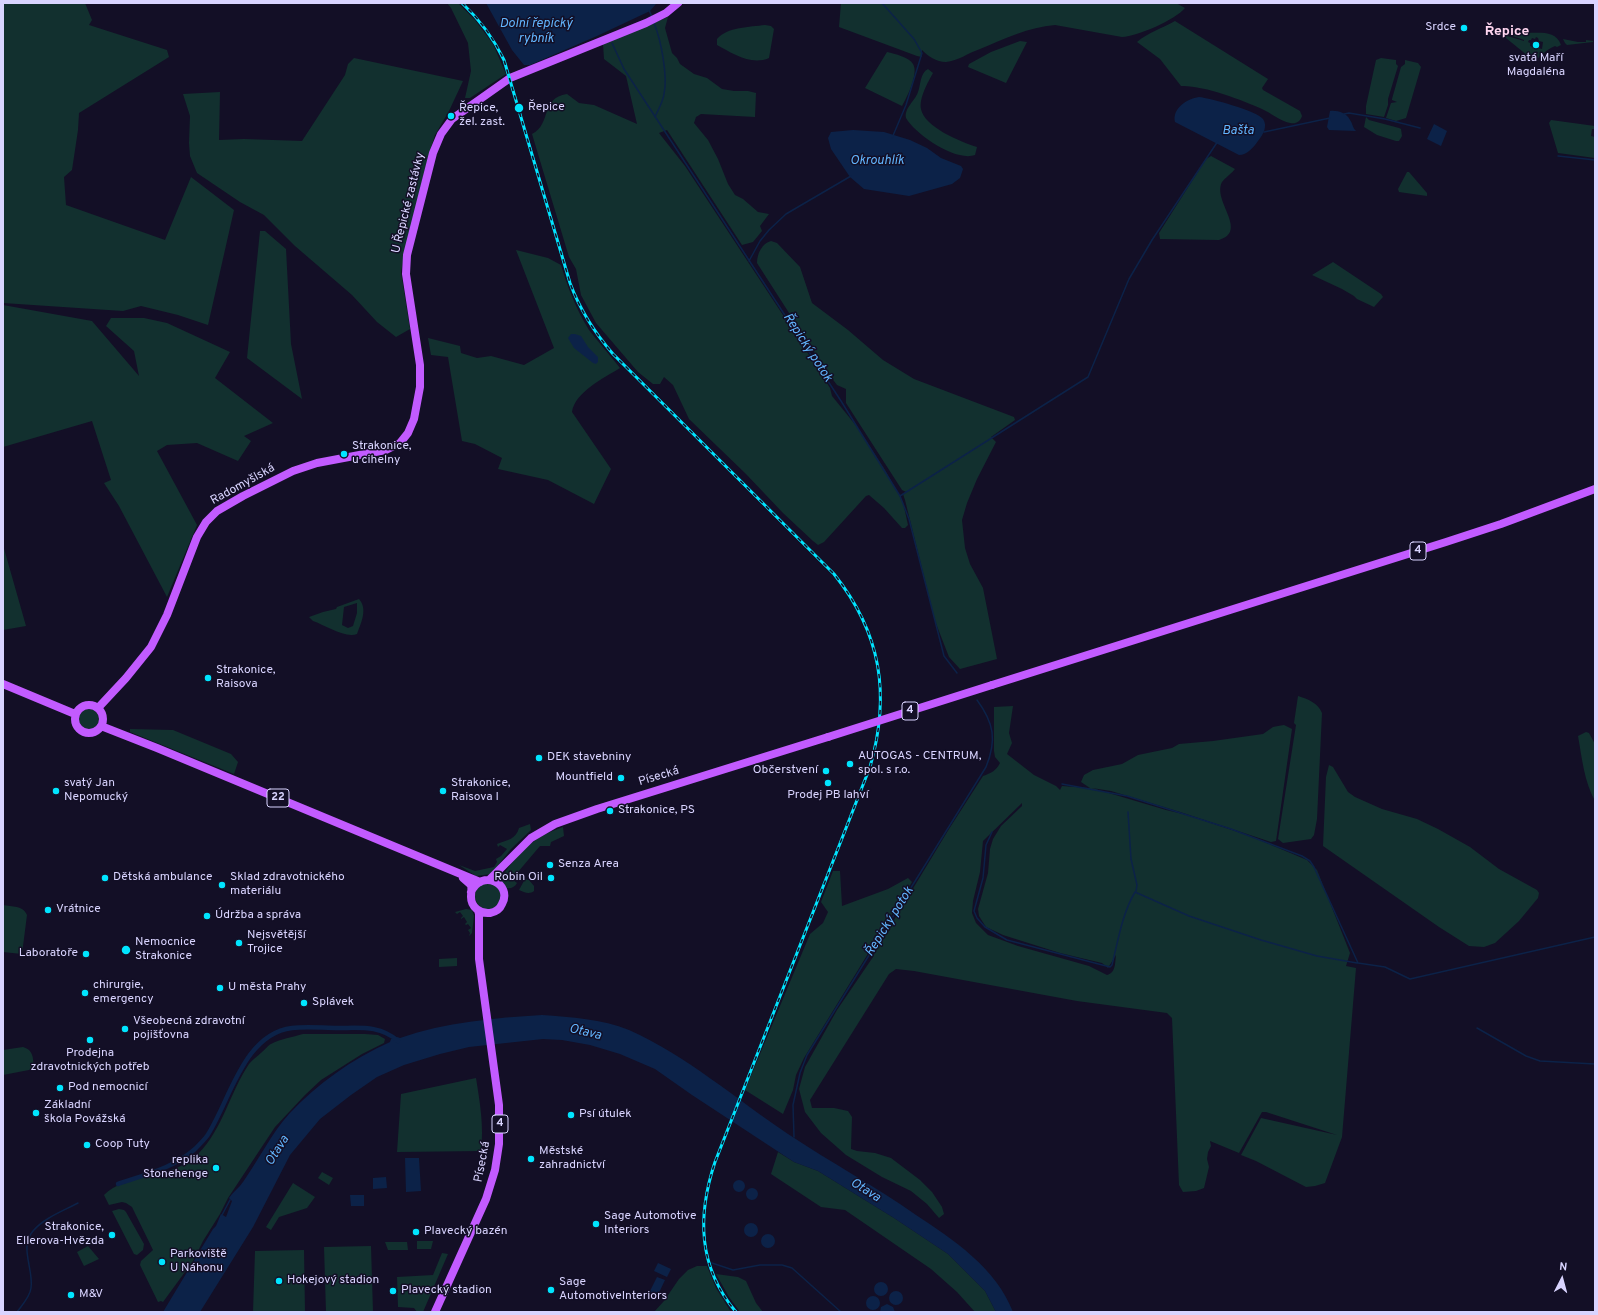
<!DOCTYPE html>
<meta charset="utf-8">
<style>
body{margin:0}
#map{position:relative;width:1598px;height:1315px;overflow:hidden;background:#130f26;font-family:Overpass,sans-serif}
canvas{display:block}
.frame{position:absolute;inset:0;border:4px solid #d9d4ff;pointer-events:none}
.north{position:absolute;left:1542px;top:1259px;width:40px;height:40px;-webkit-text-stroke:3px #130f26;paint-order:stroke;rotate:6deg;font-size:11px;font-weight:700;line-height:16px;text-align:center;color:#d9d4ff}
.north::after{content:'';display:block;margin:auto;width:14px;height:18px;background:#d9d4ff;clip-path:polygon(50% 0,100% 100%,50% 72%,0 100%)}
</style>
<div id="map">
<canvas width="1598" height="1315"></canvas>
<div class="frame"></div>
<div class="north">N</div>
</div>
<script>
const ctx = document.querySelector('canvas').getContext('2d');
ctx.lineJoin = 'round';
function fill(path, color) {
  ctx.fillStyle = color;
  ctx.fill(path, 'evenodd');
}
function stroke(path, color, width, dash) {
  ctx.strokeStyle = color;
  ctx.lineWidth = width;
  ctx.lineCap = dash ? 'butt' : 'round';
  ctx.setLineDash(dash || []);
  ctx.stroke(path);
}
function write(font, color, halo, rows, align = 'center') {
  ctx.font = font + ' Overpass,sans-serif';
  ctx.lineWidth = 3;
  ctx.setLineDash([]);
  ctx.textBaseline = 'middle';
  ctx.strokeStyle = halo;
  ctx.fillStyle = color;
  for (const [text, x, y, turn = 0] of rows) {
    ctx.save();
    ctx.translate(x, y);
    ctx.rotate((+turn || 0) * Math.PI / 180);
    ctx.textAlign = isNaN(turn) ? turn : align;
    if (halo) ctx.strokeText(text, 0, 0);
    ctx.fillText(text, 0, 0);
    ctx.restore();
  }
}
fill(new Path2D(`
 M3 3H85L92 20 89 25 167 50 169 57 79 113 78 130 72 170 64 177 66 205 165 240 191 177 234 210 208 325 178 315 141 306 123 311 3 303Z
 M447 3H458L475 20 493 44 506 74 470 98H465L471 71 468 43 451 8Z
 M841 3H1176L1185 8C1175 20 1138 36 1122 37L1055 25C1029 27 1004 39 980 49 968 53 958 61 946 62 936 62 928 56 922 50V57L917 56 839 27Z
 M668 17 665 28 672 53 677 58 680 64 694 74 707 78 722 89 734 91H748L756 93 755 117 701 114 696 117 694 123 708 140 718 159 728 184 735 195 743 199 758 212 769 214 760 226 762 231 753 242 742 245 667 130 659 133 685 166 800 341 830 388 832 396 858 428 885 470 903 502 908 525 905 528H902L884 508 869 495 866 496 824 542 818 545 813 541 783 513 746 474 689 419 673 385 664 377 660 384H653L638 372 596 323 581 295 576 269 569 257 532 134C552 124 540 98 567 94L579 103 594 105 637 124 626 76 604 59 603 44Z
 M1175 21 1268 79 1262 88 1263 90 1300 111 1302 116C1300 122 1296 124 1290 123 1280 121 1271 113 1262 109 1242 100 1203 85 1181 86L1160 59 1137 42C1147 33 1163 28 1175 21Z
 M765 25 771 26 774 29 769 58C751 66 732 53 717 45V39C727 27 750 27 765 25Z
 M1506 27C1512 28 1515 30 1521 32 1533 35 1555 27 1561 45L1557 47 1555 46C1546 50 1543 54 1536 60H1533L1501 34 1524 41V40L1501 32 1502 29ZM1536 37 1538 38 1539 41 1543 42 1542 49 1530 46V43L1528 42 1529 40H1531L1532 38 1535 39Z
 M1563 39 1578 42H1586V40L1593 41V42L1567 45 1565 43Z
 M1020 41 1027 42 1006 83 968 67 969 64 991 52Z
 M887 52C895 54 909 57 913 64 919 74 907 97 902 106L865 88Z
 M354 58 463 81 449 111 435 135 428 157 405 251 401 272 410 329 396 337 377 322 352 295 295 246 264 215 240 202 197 173 190 156 189 143 190 116 183 94 220 92 219 140 244 139 302 141 345 75 348 64Z
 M1381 58 1396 60V64L1398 66 1388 99V105L1384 117 1366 114V106L1376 60Z
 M1405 60 1418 63 1421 67 1406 118 1396 121 1386 118 1391 103 1397 102 1392 100V99L1401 67 1405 64Z
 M928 69 933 73C928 82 919 98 921 109 924 127 961 142 977 147L975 155C956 162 916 135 906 118 904 108 915 101 918 92 921 84 920 73 928 69Z
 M1366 117 1369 120 1399 128 1401 129 1402 136 1399 141H1396L1377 135 1364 127Z
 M1551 120 1595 126V129H1592L1591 136 1595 137V158L1558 153 1549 123Z
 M1211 156 1235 169C1232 173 1225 178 1222 182 1212 201 1249 231 1219 240L1160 239 1159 233 1206 159Z
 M1407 172H1409L1427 193V196L1399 192 1398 189Z
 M260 231H265L286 249 291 344 302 399 247 358Z
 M771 241 777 243 800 267 812 303 848 330 883 360 914 379 1014 417 1015 420 991 437 996 442 977 479 967 503 962 520 965 548 970 564 983 588 997 659 960 669 949 657 935 621 905 500 903 494 906 492 902 490 846 403V389L837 385 825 369 757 263C757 254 762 243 771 241Z
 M516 250 548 258 561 265C568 288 576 309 589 330 599 343 610 355 620 368 604 378 575 392 572 412L611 469 594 504 548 480 498 469 502 458 475 444 462 441 448 357 431 355 428 338 460 346 461 353 477 358 491 356 524 365 554 348Z
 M1333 262 1381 294 1383 297 1374 307 1357 299 1354 296 1342 289 1312 275Z
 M3 305 92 321 139 376 134 351 106 326 111 318H144L167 323 230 352 215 378 273 423 244 436 251 441 238 461 197 443 167 445 157 451 197 525 167 597 119 506 104 483 111 480 92 421 3 447Z
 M3 545 26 626 3 630Z
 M359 599C368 609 361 623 357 634 346 639 325 625 313 621L309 617 323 612 336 609 337 607ZM357 603V613L353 626 348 628 342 625 344 607Z
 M1298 696C1308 699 1318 703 1322 713L1317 819 1314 835 1311 839 1283 843 1278 839 1296 725 1294 723Z
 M1013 706 1009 733 1012 743 1007 754 1034 775 1056 786 1060 790 1062 786 1090 788 1081 782 1084 775 1093 770 1122 764 1138 755 1172 748 1179 744 1213 741 1263 734 1273 727 1278 726 1284 725 1292 729 1276 841 1271 842 1259 838 1180 812 1111 791 1092 788 1166 810 1187 815 1250 836 1307 860 1317 870 1350 953 1346 966 1356 968 1342 1137 1325 1183 1315 1186 1306 1187 1256 1161 1241 1155 1261 1118 1337 1135 1266 1112H1262L1239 1153 1210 1141 1211 1146 1208 1152 1207 1159 1209 1167 1204 1188 1196 1191 1183 1192 1179 1185 1172 1018 1167 1013 1077 1001 914 971 896 969 889 974 810 1100 812 1108H834L848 1111 852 1117 851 1149 857 1151 875 1153 891 1158 920 1180 932 1192 942 1207 944 1214 939 1218 927 1204 911 1191 882 1177 846 1155 821 1133 805 1112 799 1089 805 1067 837 1010 873 957 877 948 949 829 983 776C991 773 996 771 1000 763L995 757 994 751V707ZM1022 803V806L1001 826 993 839 990 849 988 873 978 909 979 916 986 927 1003 935 1060 953 1102 963 1108 968 1116 955C1115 962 1116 973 1107 975L1089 966 1018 946 988 935 976 923 972 913 973 901 980 872 983 841Z
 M79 719a10 10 0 1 1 20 0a10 10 0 1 1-20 0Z
 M130 729 173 730 231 754 238 762 234 774 130 732Z
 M1586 732 1589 733 1595 744V801C1584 781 1582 758 1578 736Z
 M1329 765 1333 767 1348 792 1355 797 1382 809 1417 819 1438 829 1470 847 1499 869 1537 890 1539 893 1538 898 1519 921 1495 943 1484 947 1469 946 1439 927 1323 846 1326 777Z
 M530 824 531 830 511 849 491 874 476 876 459 865 475 871 494 867 497 862 496 859 501 856 507 849 500 845 498 847 497 844C508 840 516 839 519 828Z
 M563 827 564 836 551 842 550 846H540L512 879 517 883C515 887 511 889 506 888L501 882C503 869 526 847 537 839 545 834 554 830 563 827Z
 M833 871H840L842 906 888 889 908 878 912 882 804 1058 796 1075 793 1090 783 1114 745 1090 810 934 823 923 828 912 821 902Z
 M525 879 529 880 534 886V891C529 895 524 892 519 890Z
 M475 896a13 13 0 1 1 26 0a13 13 0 1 1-26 0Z
 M3 905C12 907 23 905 27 915L22 954 3 952Z
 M466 909 472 910 474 916 472 933 469 936 470 933 468 930 471 928 468 924 466 925 465 924 467 922 464 917 461 919V918L463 916 460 912 457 914 455 912Z
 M457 958V966L439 967V959Z
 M303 1034H365L378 1035 385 1039 384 1043 362 1054 321 1080 305 1095 275 1127 228 1198 220 1214 203 1241 193 1261 163 1302 161 1301 158 1302 140 1265 141 1261 153 1250 132 1207 126 1203 122 1202 109 1205 104 1195C125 1173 173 1180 198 1154 223 1129 229 1094 249 1064 252 1060 258 1056 262 1052 265 1050 268 1045 271 1044 280 1039 293 1037 303 1034Z
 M23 1047C34 1050 33 1059 34 1069L3 1075V1050Z
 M476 1078C480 1103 484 1126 481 1151L397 1152 401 1094Z
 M778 1152 794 1162 818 1171 894 1218 948 1254 985 1291 996 1312H975L957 1292 931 1269 845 1210 821 1207 771 1174Z
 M322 1172 333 1178 329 1185 318 1178Z
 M293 1183 315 1197 307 1208 279 1217 271 1230 266 1227Z
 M119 1209 124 1210 126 1212 144 1244 143 1250 137 1255 134 1254 112 1211Z
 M417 1241H433L431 1249H417Z
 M385 1242H407L408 1250H388Z
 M88 1246 99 1259 84 1266 77 1252Z
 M371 1246 373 1312H326L324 1247Z
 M304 1250 305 1312H253L255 1251Z
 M442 1253 448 1254 423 1312H417L414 1308 398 1307 397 1277 433 1275Z
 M697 1266H707L716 1288 731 1312H654L664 1301 679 1279 688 1270Z
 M716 1274 738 1277 746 1281 756 1303 763 1312H740L729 1297Z`), '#12302f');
fill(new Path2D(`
 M486 3H656V4L650 11 597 36 530 65H524L512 50Z
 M1199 97C1210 98 1257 111 1263 119 1268 126 1263 135 1258 141 1254 147 1247 155 1239 155L1175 122C1172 108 1187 99 1199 97Z
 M1330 111C1337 110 1347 113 1350 120 1353 124 1352 127 1356 131L1329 130 1327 127Z
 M1434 124 1447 131 1441 146 1427 139Z
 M853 130 884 132 910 140 927 148 941 158 961 166 963 169 960 178 952 184 909 196 864 189 850 177 831 149 828 138 831 132Z
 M571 334H575L581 336 588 347 598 357V362L596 364 593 363 574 348 568 338Z
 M542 1015C571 1017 602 1019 629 1030 687 1056 736 1099 788 1134 830 1162 875 1186 916 1215 954 1240 996 1268 1013 1312H996L985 1291 948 1254 894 1218 818 1171 794 1162 692 1095 655 1069 620 1054 590 1045 562 1040 543 1039 469 1047 440 1054 404 1065 377 1077 351 1095 320 1119 290 1155 253 1227 200 1312H163L213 1229 216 1226 221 1214 226 1217 232 1201 229 1198C233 1192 239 1188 243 1182 258 1161 271 1134 289 1114 317 1084 352 1059 390 1042L391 1039 397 1037 400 1038C446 1022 494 1018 542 1015Z
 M405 1158H419L421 1191 406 1192Z
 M386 1177 387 1188 373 1189V1178Z
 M733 1186a6 6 0 1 1 12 0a6 6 0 1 1-12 0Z
 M746 1194a6 6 0 1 1 12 0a6 6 0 1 1-12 0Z
 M350 1195H364V1206H351Z
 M744 1230a7 7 0 1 1 14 0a7 7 0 1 1-14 0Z
 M761 1241a7 7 0 1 1 14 0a7 7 0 1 1-14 0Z
 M658 1263 671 1269 667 1277 654 1271Z
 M657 1277 665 1280 656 1299 648 1295Z
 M874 1289a7 7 0 1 1 14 0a7 7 0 1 1-14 0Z
 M889 1298a7 7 0 1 1 14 0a7 7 0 1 1-14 0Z
 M866 1303a7 7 0 1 1 14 0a7 7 0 1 1-14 0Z
 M887 1304 893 1307 895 1312H880L881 1307Z`), '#0c2248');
stroke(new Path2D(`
 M882 3 914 39 922 53 906 105 892 138
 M649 10 652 17
 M654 23C661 40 668 76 664 94 663 102 658 110 655 117
 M612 43 624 69 841 401 900 496 909 519 944 656 957 673
 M1344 114 1349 113 1385 119 1420 128
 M1264 132 1330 118
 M1558 156 1595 160
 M749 261 760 241 769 230 786 214 851 176
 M900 496 1088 377 1129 279 1152 240 1218 141
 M1062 784 1127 796 1231 829 1302 856 1310 861 1314 867 1358 963 1385 967 1410 979 1595 937
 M1128 812 1131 859 1137 885 1136 891
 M992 832 986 845 983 878 974 911 977 918 985 927 1007 940 1110 967 1112 965C1118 941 1122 914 1135 892L1189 916 1261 940 1317 956 1357 963
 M1477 1028 1526 1056 1540 1061 1595 1064
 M794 1137 793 1105 800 1073 807 1055 986 767C997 740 994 723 977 700
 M222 1215 230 1200
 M712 1263 733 1270 760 1265H782L792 1268 841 1312
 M17 1312C22 1305 30 1297 31 1288 34 1270 19 1247 33 1231 44 1218 63 1211 78 1203`), '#0c2248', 1.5);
stroke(new Path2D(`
 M118 1184C144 1175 174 1168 195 1149 199 1145 204 1140 207 1136 230 1101 243 1034 292 1028 307 1026 323 1028 338 1028 360 1028 380 1025 398 1041`), '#0c2248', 4.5);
stroke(new Path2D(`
 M3 684 75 714
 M992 685 1446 542 1501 524 1595 489
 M75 719a14 14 0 1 1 28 0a14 14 0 1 1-28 0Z
 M98 708 126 678 151 647 167 615 197 537 206 522 217 511 243 496 293 471 317 463 386 450 400 443 408 433 414 419 420 387V365L406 274 407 255 433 153 441 134 452 119 510 78 646 23 666 13 678 3
 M101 726 157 748 480 882
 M463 878 471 885C472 889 471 893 471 897 471 907 480 914 490 913 495 912 500 909 502 904 513 884 482 868 471 892
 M489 880 531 838 555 824 597 809 828 737
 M435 1312 486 1199 495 1170 499 1144V1105L479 959V914L478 910`), '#c25bff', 8);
const rail = new Path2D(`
 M462 3C480 20 493 37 504 60L570 283C580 310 594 332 613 354L834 574C881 633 891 694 870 767L715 1162C697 1216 698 1267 736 1312`);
stroke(rail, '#00e5ff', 3);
stroke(rail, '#130f26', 1.5, [4.5]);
stroke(new Path2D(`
 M828 737 992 685`), '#c25bff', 8);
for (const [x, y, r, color] of [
 [1464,28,4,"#00e5ff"],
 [1536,45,4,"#00e5ff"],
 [519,108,5,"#00e5ff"],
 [451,116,4,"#00e5ff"],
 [344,454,4,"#00e5ff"],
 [208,678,4,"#00e5ff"],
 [539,758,4,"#00e5ff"],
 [850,764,4,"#00e5ff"],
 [826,771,4,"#00e5ff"],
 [621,778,4,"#00e5ff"],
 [828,783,4,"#00e5ff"],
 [56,791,4,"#00e5ff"],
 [443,791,4,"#00e5ff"],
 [610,811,4,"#00e5ff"],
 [550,865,4,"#00e5ff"],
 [105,878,4,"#00e5ff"],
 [551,878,4,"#00e5ff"],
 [222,885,4,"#00e5ff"],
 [48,910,4,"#00e5ff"],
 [207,916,4,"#00e5ff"],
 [239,943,4,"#00e5ff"],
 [126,950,5,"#00e5ff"],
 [86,954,4,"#00e5ff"],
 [220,988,4,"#00e5ff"],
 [85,993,4,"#00e5ff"],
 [304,1003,4,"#00e5ff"],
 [125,1029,4,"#00e5ff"],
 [90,1040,4,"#00e5ff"],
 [60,1088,4,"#00e5ff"],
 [36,1113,4,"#00e5ff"],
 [571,1115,4,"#00e5ff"],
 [87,1145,4,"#00e5ff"],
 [531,1159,4,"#00e5ff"],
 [216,1168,4,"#00e5ff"],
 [596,1224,4,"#00e5ff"],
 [416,1232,4,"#00e5ff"],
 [112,1235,4,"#00e5ff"],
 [162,1262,4,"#00e5ff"],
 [279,1281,4,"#00e5ff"],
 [551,1290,4,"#00e5ff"],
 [393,1291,4,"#00e5ff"],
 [71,1295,4,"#00e5ff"]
]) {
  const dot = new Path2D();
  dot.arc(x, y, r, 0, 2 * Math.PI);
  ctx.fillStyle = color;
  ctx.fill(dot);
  stroke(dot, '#130f26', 1.5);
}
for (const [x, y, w] of [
 [1418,551,16],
 [910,711,16],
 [278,798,22],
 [500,1124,16]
]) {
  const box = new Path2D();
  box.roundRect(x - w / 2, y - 9, w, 18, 3);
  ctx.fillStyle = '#130f26';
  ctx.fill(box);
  stroke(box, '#d9d4ff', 1);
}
write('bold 11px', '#d9d4ff', null, [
 ["4",1418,551],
 ["4",910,711],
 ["22",278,798],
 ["4",500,1124]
]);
write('12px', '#d9d4ff', '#130f26', [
 ["Srdce",1456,28,"right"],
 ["svatá Maří",1536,59,"center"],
 ["Magdaléna",1536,73,"center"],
 ["Řepice",528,108],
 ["Řepice,",459,109],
 ["žel. zast.",459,123],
 ["Strakonice,",352,447],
 ["u cihelny",352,461],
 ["Strakonice,",216,671],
 ["Raisova",216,685],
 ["AUTOGAS - CENTRUM,",858,757],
 ["spol. s r.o.",858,771],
 ["DEK stavebniny",547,758],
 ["Občerstvení",818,771,"right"],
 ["Mountfield",613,778,"right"],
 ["svatý Jan",64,784],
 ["Nepomucký",64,798],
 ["Strakonice,",451,784],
 ["Raisova I",451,798],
 ["Prodej PB lahví",828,796,"center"],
 ["Strakonice, PS",618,811],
 ["Senza Area",558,865],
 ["Dětská ambulance",113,878],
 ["Sklad zdravotnického",230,878],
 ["materiálu",230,892],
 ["Robin Oil",543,878,"right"],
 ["Vrátnice",56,910],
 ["Údržba a správa",215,916],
 ["Nejsvětější",247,936],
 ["Trojice",247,950],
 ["Nemocnice",135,943],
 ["Strakonice",135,957],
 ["Laboratoře",78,954,"right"],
 ["chirurgie,",93,986],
 ["emergency",93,1000],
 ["U města Prahy",228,988],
 ["Splávek",312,1003],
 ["Všeobecná zdravotní",133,1022],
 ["pojišťovna",133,1036],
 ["Prodejna",90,1054,"center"],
 ["zdravotnických potřeb",90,1068,"center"],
 ["Pod nemocnicí",68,1088],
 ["Základní",44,1106],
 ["škola Povážská",44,1120],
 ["Psí útulek",579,1115],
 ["Coop Tuty",95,1145],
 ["Městské",539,1152],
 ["zahradnictví",539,1166],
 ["replika",208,1161,"right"],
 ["Stonehenge",208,1175,"right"],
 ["Sage Automotive",604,1217],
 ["Interiors",604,1231],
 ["Strakonice,",104,1228,"right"],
 ["Ellerova-Hvězda",104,1242,"right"],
 ["Plavecký bazén",424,1232],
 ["Parkoviště",170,1255],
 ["U Náhonu",170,1269],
 ["Hokejový stadion",287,1281],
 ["Sage",559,1283],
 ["AutomotiveInteriors",559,1297],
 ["Plavecký stadion",401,1291],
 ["M&V",79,1295]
], 'left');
write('12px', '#d9d4ff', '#130f26', [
 ["U Řepické zastávky",409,203,-76],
 ["Radomyšlská",243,485,-29],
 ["Písecká",659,777,-17],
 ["Písecká",483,1162,-79]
]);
write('italic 13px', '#62b6ff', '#130f26', [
 ["Dolní řepický",536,24],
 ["rybník",536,39],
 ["Bašta",1238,131],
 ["Okrouhlík",877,161],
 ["Řepický potok",807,348,57],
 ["Řepický potok",890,922,-58],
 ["Otava",585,1033,13],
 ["Otava",278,1151,-58],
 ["Otava",865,1191,32]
]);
write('bold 14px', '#ffd6f0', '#130f26', [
 ["Řepice",1507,32]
]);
</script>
